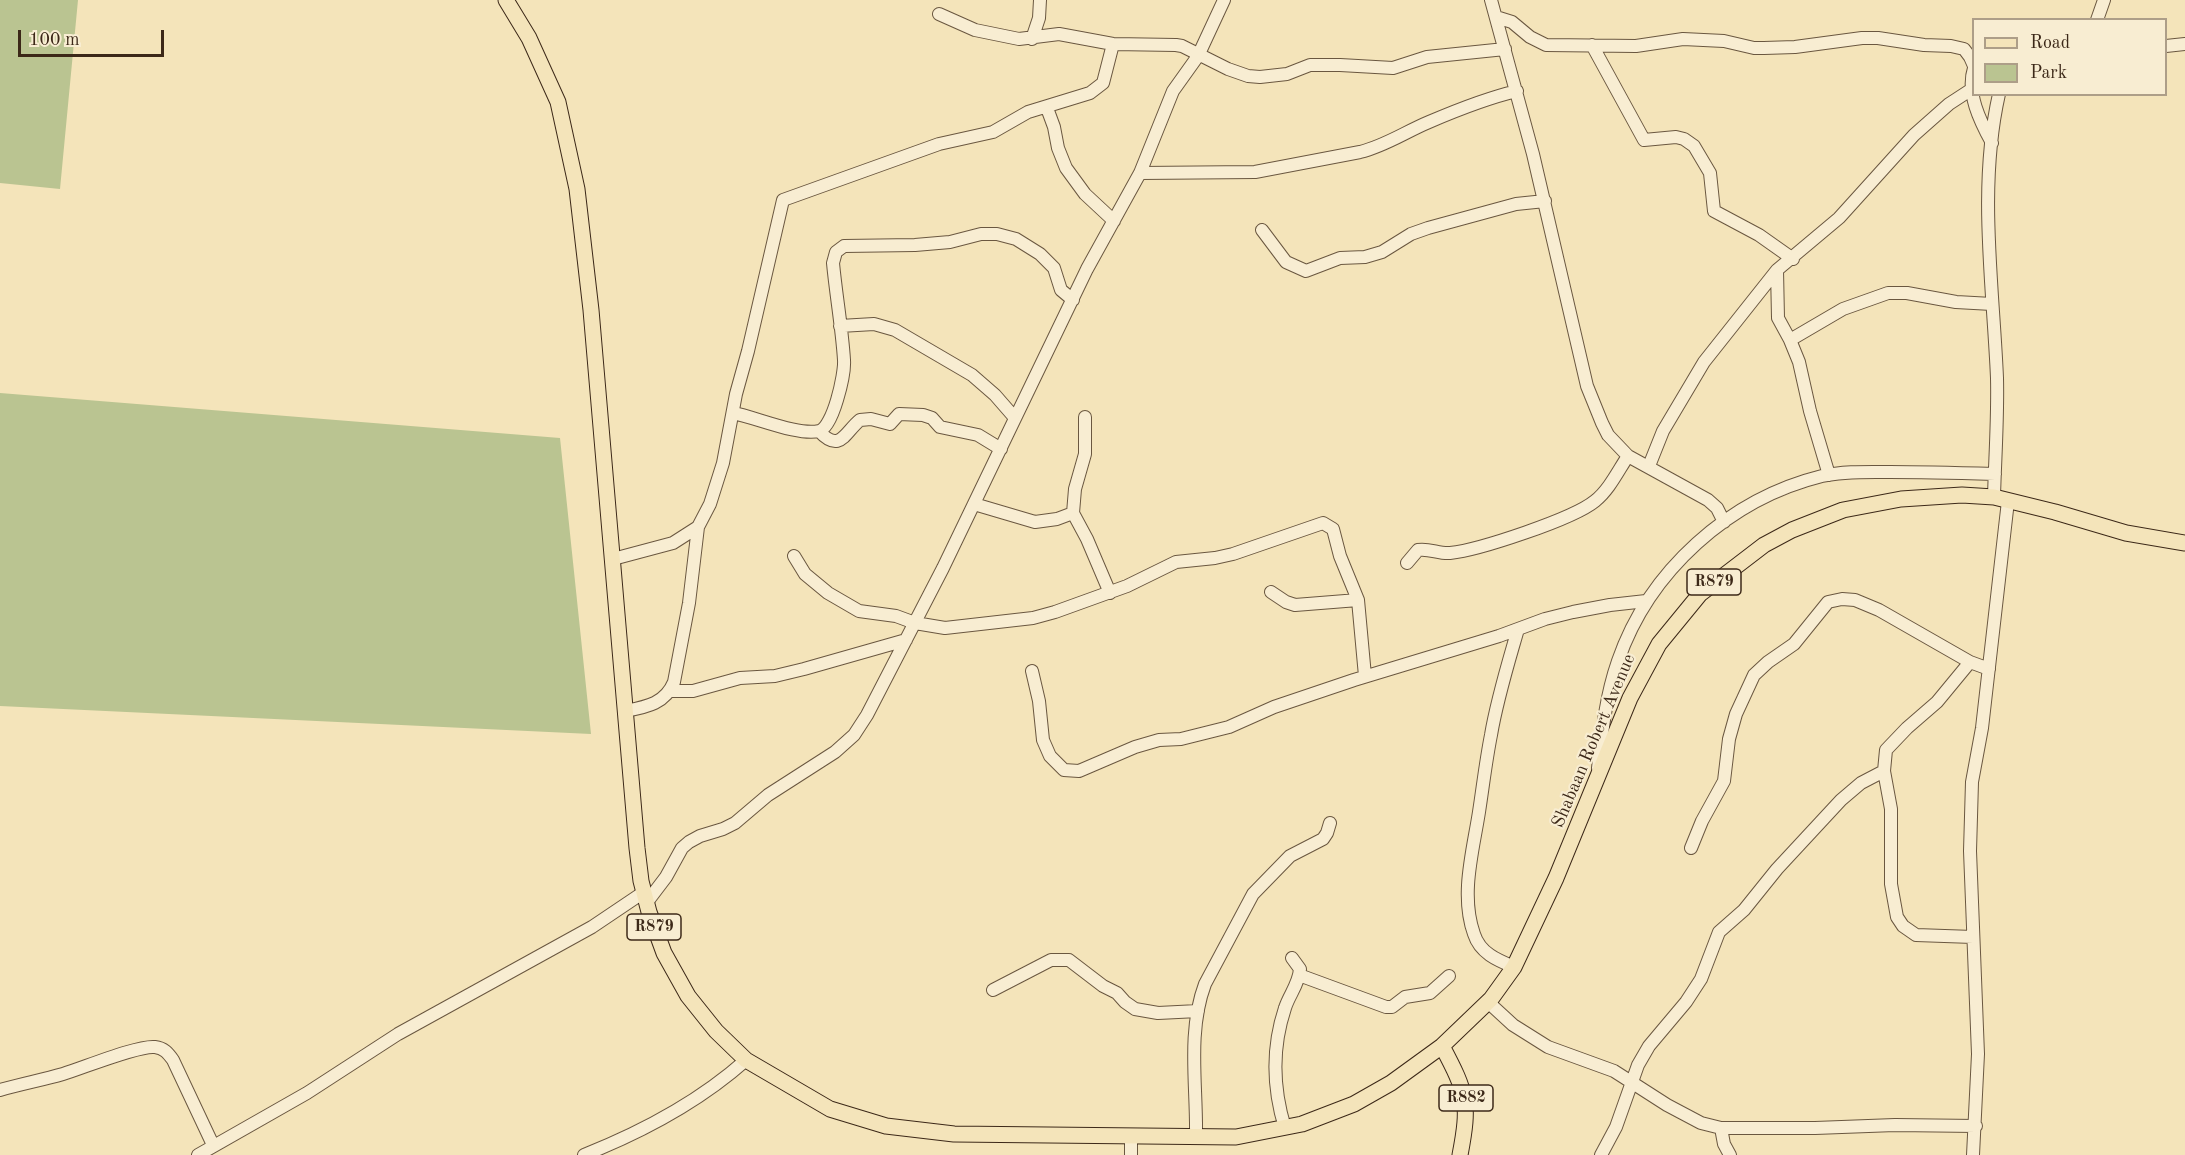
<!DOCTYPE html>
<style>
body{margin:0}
#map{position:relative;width:2185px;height:1155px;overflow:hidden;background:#f4e4ba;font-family:"Old Standard TT",serif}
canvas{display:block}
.legend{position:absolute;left:1972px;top:18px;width:195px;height:78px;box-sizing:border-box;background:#f8edd2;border:2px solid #ad9e88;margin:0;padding:8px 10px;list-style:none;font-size:18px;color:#3c2818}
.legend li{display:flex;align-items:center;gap:12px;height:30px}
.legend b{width:30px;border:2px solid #ad9e88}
.scale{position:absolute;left:18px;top:30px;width:146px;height:27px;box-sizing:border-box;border:3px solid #3c2818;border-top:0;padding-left:8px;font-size:18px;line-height:21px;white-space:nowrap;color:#3c2818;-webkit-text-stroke:4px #f8edd2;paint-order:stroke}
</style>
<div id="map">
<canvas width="2185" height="1155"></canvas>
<ul class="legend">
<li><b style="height:8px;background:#f4e4ba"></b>Road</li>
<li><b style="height:16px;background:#bac491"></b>Park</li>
</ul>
<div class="scale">100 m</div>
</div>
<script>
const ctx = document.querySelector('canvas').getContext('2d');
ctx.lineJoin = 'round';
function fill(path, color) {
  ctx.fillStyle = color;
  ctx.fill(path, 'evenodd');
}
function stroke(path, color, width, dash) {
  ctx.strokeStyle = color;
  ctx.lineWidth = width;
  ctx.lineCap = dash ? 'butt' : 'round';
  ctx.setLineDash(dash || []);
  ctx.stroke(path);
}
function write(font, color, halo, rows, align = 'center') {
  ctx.font = font + ' "Old Standard TT",serif';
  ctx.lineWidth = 4.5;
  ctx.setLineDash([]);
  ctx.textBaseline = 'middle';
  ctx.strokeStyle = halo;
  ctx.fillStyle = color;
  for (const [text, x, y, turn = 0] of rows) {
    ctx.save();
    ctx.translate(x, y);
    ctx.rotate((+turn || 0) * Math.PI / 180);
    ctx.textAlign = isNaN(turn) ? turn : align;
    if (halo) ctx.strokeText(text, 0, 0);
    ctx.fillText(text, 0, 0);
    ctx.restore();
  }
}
fill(new Path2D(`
 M0 0H78L60 189 0 183Z
 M0 393 560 438 591 734 0 706Z`), '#bac491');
const minor = new Path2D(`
 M1491 0 1533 154 1587 386 1602 423 1608 435 1628 456 1708 500 1717 508 1724 522
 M939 14 975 30 1019 39 1059 34 1113 44 1176 45 1182 46 1228 69 1248 76 1260 77 1287 74 1310 65H1340L1393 68 1427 57 1505 49
 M1496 17 1512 22 1530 37 1546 45 1636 46 1683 39 1724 41 1754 48H1764L1795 47 1862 38H1878L1924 45 1951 46 1964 49 1970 57 1974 66
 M2097 20 2104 0
 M1032 39 1039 18 1040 0
 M1592 45 1644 140 1676 137 1684 139 1694 146 1710 173 1714 211 1759 235 1793 259
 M2166 46 2185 44
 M1974 68C1966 93 1980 121 1992 143
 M1047 108 1054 127 1058 148 1066 168 1085 194 1114 221
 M1140 173 1255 172 1360 152C1385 146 1405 132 1429 122 1457 110 1487 98 1517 91
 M1262 230 1286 262 1306 271 1340 258 1365 257 1382 252 1411 234 1428 228 1516 204 1545 201
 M1777 270 1778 318 1790 340 1799 362 1810 411 1829 475
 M840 326 874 324 895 330 972 375 995 395 1015 418
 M1790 340 1843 309 1888 293H1907L1956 302 1992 304
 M733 413C755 417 798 436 819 431 833 428 845 374 844 360 842 328 836 295 833 263L836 252 844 246 915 245 950 242 981 234H997L1016 239 1040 254 1054 268 1061 290 1073 300
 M1085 417V454L1075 489 1073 513 1087 539 1110 593
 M819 431C840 454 845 432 860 420L871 419 890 424 899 414 923 415 932 418 940 427 978 435 1001 449
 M1649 466 1663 431 1704 362 1777 270 1839 218 1914 135 1949 104 1972 89
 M1994 497C1995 458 1998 418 1997 378 1993 284 1978 187 1999 94
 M974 504 1035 522 1057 519 1073 513
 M794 556 805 574 828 593 859 611 896 616 915 623 945 628 1033 618 1055 612 1127 586 1176 562 1215 558 1233 554 1323 523 1333 529 1340 556 1358 600 1365 676
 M613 559 673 543 698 527 710 504 723 463 736 394 748 351 783 200 939 144 993 132 1028 112 1090 93 1103 83 1113 44
 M1407 563 1418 550C1429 548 1439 554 1450 553 1479 550 1573 519 1595 501 1609 490 1618 471 1628 456
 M1271 592 1286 602 1295 605 1358 600
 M1970 662 1937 702 1907 728 1886 750 1884 771 1891 809V884L1897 917 1903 926 1916 935 1973 937
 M1032 671 1039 701 1043 740 1050 756 1064 770 1079 771 1135 747 1159 740 1181 739 1229 727 1274 707 1354 680 1499 636 1545 619 1573 612 1610 605 1646 601
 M670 691H693L740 678 775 676 804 669 906 640
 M625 711C646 707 665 704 674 682L689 603 698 527
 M1598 768C1602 732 1606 695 1618 661 1649 571 1729 499 1822 476 1844 471 1868 472 1890 472 1925 472 1960 473 1995 474
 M1691 848 1702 821 1724 781 1729 739 1736 714 1754 675 1768 662 1794 644 1828 602 1842 599 1855 600 1879 610 1970 662 1989 669
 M647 902 666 877 682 848 689 842 700 836 723 829 735 823 768 795 835 752 854 735 867 715 943 568 1087 269 1140 173 1173 91 1198 56 1224 0
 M1514 967C1497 960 1480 953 1474 934 1460 895 1473 851 1479 812 1483 786 1486 760 1491 735 1497 699 1508 664 1518 629
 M1299 975 1386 1007H1392L1405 997 1430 993 1449 976
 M993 990 1051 960H1069L1103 986 1117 993 1125 1002 1135 1009 1158 1013 1198 1011
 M1488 1002 1513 1025 1548 1047 1614 1071 1667 1105 1701 1123 1721 1128H1815L1895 1125 1976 1126
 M0 1090C21 1084 42 1080 63 1074 83 1068 138 1045 155 1047 164 1048 168 1053 173 1060L213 1145
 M1285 1128C1273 1089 1272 1047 1285 1008 1289 995 1299 984 1300 969L1292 958
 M1721 1128 1724 1144 1730 1155
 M1196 1136C1197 1086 1187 1032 1205 984L1253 894 1290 856 1323 839 1327 833 1330 823
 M1131 1137V1155
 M198 1155 307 1093 398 1034 592 927 644 892
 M584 1155C642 1132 700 1101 746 1060
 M1601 1155 1616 1127 1638 1065 1649 1046 1686 1002 1701 979 1719 932 1744 910 1777 869 1841 800 1861 783 1884 771
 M1973 1155 1978 1054 1970 851 1972 782 1982 728 2008 501`);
const major = new Path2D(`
 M506 0 529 38 558 102 577 189 591 310 637 848 641 881 649 912 664 953 688 996 716 1031 746 1060 830 1109 886 1126 954 1134 1236 1137 1302 1124 1354 1104 1391 1083 1442 1046 1491 999 1514 967 1556 878 1630 698 1659 644 1700 594 1764 545 1792 530 1843 510 1901 499 1962 495 1994 497 2055 512 2126 533 2185 543
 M1442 1046C1467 1093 1470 1103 1460 1155`);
stroke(minor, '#6a5740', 14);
stroke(major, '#3c2818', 17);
stroke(minor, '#f8edd2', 12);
stroke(major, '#f4e4ba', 15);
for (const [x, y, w] of [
 [1714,582,54],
 [654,927,54],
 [1466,1098,54]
]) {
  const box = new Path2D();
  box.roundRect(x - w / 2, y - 13, w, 26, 4.5);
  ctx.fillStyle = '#f8edd2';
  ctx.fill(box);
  stroke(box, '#3c2818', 1.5);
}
write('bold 16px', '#3c2818', null, [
 ["R879",1714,582],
 ["R879",654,927],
 ["R882",1466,1098]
]);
write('18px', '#3c2818', '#f8edd2', [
 ["Shabaan Robert Avenue",1594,741,-67]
]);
</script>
